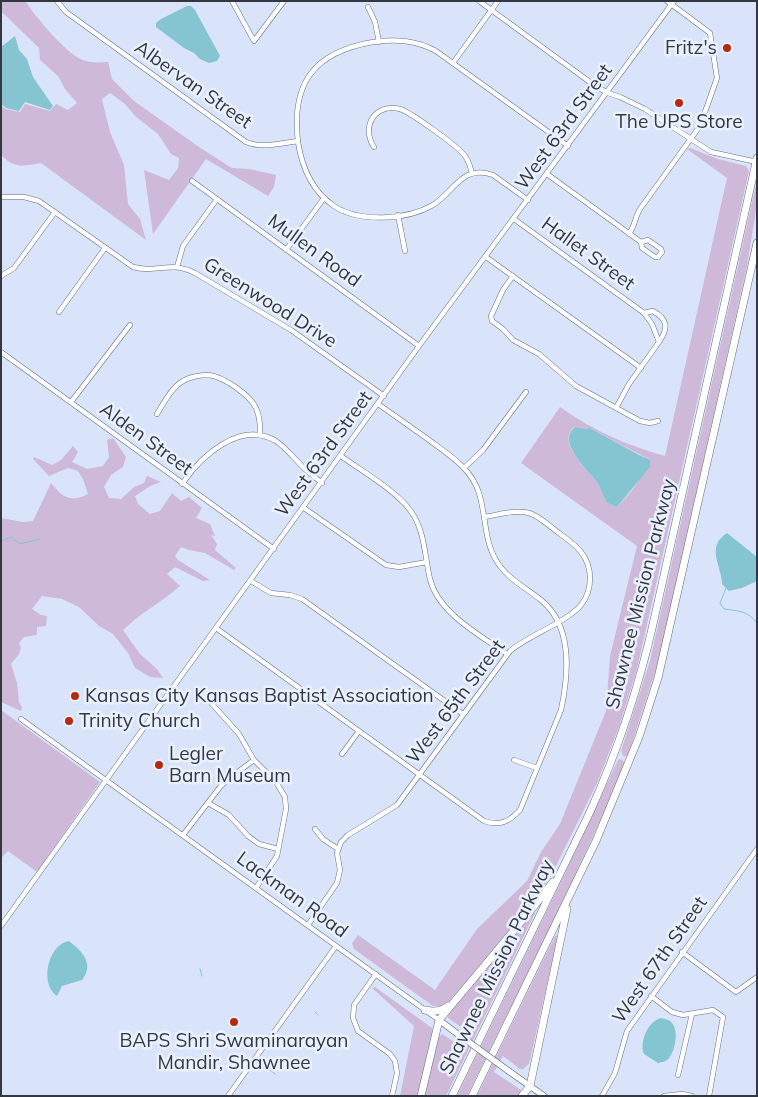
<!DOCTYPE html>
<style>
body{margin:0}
#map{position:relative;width:758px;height:1097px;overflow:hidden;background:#d9e4fa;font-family:Mulish,sans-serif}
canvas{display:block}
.frame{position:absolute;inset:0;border:2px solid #333740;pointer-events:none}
</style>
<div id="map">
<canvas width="758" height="1097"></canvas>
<div class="frame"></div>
</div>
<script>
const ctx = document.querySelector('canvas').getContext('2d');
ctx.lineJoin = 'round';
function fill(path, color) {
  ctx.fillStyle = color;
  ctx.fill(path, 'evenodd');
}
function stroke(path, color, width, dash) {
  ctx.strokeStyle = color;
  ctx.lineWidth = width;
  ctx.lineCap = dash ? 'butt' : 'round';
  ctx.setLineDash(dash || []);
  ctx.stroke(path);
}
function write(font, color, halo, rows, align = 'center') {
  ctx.font = font + ' Mulish,sans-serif';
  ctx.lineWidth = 5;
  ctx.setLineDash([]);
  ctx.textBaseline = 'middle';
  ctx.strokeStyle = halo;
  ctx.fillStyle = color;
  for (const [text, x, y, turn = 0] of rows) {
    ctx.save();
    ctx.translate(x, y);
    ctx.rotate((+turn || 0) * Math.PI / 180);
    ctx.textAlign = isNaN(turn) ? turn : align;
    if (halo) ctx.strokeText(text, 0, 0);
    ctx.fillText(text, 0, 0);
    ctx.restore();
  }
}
fill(new Path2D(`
 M1 1H25C37 18 60 46 77 57 86 63 97 63 108 62L112 79 134 101 199 147 232 168 249 169 276 175 274 187 268 196 206 159 153 234 144 170 169 180 178 168 179 158 171 154 158 134 135 116 125 104 110 93 102 99 110 132 124 165 128 204 140 219 146 240 41 163C22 166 15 169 1 155V106L6 109 20 112 25 104 50 111 56 104 68 110 77 103 65 89 58 76 40 60 39 48 1 11Z
 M690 148 718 159 746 166 749 171 637 669 620 724 598 781 551 876 538 896 449 1002 441 1007 433 1006 354 949 352 943 358 935 435 990 477 929 527 881 541 852 560 824 606 711 610 656 637 546 521 463 560 407C592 430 628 446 665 456L727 178 687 149ZM574 427 585 429 590 428 650 460C642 478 631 493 617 507L607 503C603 496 601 489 597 482 588 470 556 442 574 427Z
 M757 180V204L747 266 658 663 628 755 624 757 621 751 650 661Z
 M113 438 126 457 123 467 111 475 104 487 109 498 121 499 134 487 144 483 147 476 161 482 150 486 135 496 138 504 150 514 160 511 172 493 181 501 189 497 202 508 196 518 210 524 215 536 211 535 217 544 215 550 236 568 234 570 205 553 189 550 181 547 175 556 178 560 210 580 203 581 175 567 167 574 180 586C162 602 140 613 123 630L140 654 157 669 163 678 150 677 135 668 128 653 113 634 99 626 79 607 62 599 42 596 32 609 41 615 47 616 46 626 37 627V635L24 637 19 643 21 648 19 654 11 664 17 683 19 702 22 707 21 711 1 702V518L23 522 33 521 51 483C62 497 70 503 88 494L83 479 78 471 68 468 49 476 33 459 34 457 52 465 61 460 73 446 78 452 72 462 87 469 103 466 109 457 107 440Z
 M1 710 100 782 37 872 8 851 1 858Z
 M621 759 625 763C578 876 521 985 467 1096H457L560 884 618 760Z
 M532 911 535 913 446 1096H424L438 1038 442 1034 458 1044 457 1047 463 1051 472 1031 466 1027 465 1030 448 1018 447 1013Z
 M555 936H558L529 1064 523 1069H520L503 1056 494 1072 521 1090 518 1096H477Z
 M375 987 432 1028 433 1032 419 1096H400L414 1026 372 988Z`), '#ceb9d8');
fill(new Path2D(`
 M187 6H191L195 10 220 56 217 61 209 63 200 59 194 53 184 48 156 27V23L161 19Z
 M15 36 19 50 27 59 33 77 53 106 50 110 25 102 19 111 6 108 1 104V47Z
 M575 427 585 429 590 428 639 455 650 460V467L617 507 607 503C603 496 601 489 597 482 588 470 556 442 575 427Z
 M727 533 757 557V581L742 588 729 591 722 584C722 566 705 547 727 533Z
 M69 941C82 951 95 964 82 980L62 986 57 996C39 984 48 944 69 941Z
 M661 1018C665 1019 670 1020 672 1023 679 1031 675 1051 669 1058 666 1062 662 1062 658 1063L644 1054C639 1042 648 1021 661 1018Z`), '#85c4d1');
stroke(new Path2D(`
 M1 541 11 537 20 544 40 539
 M726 588 720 603 724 609C738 611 750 611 757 624
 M200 969 202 976
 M315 1012 318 1015
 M269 1069 275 1074`), '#85c4d1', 1);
const minor = new Path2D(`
 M57 1 66 12 246 142C263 149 281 143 298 141
 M232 1 254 41 284 1
 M479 1 594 85 608 93 620 97 645 109 711 152 757 162
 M368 7 375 22 379 42
 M453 63 498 1
 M374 147C361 127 374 103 400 109 410 112 458 146 465 156 469 161 470 167 472 173
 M547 174 641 242 642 248 655 257H658L662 252 661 249 648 240 641 242
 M192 181 419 346
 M1 197H24L39 201 133 267C157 274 169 260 195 273L291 330 384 396
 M528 200 493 175C462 164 454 192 433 205 407 220 360 223 334 206 312 191 302 168 298 142 291 83 314 52 373 42 396 39 416 40 436 51L568 146
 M398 215 405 251
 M514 219 644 313 652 324 659 342 629 384 616 408
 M629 234C635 226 635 217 640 209L700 126 717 78 710 33 667 1
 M286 250 324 198
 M486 257 641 368
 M177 267 183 246 217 199
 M1 276 14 268 55 212
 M513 276 503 290 491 316 492 321 503 329 513 340 539 354 576 386 640 421 650 423 658 421
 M59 312 105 248
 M644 313 653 311C669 320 668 329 659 342
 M1 352 274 549
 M71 402 130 325
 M157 414C164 403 171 388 183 381 190 377 201 375 209 375 224 377 250 395 256 408 260 417 260 425 260 435
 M341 456C363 472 401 493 414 516 425 535 425 558 430 579 438 613 480 635 507 654
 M464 468 483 450 526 392
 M182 484C201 456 240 420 276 441 285 447 293 457 301 465 307 472 315 477 322 483
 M304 508 386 565 399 567 427 562
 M251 581 271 593 290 595 302 599 463 714
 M216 628 484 821C500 826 509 822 520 810L561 710C569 673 573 626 541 600 525 587 506 578 496 560 484 540 486 515 479 493 471 467 446 453 425 437 409 426 394 415 378 404
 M212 704 239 734 254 760 276 782 285 797 286 809 277 856 256 888
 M21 719 439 1020
 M342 754 359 731
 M514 760 537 768
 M208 803 229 815 248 836 259 844 278 849
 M315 829 323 839 338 849
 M183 835 220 787 227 780 254 760
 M308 925 337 883 340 870 337 853 341 842 348 835 397 805 510 651C529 635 567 622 581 605 593 590 593 567 581 552 574 543 564 537 555 530 547 524 539 516 529 513 515 509 498 515 484 517
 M1 926 419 346 674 1
 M682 952 736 992 757 977
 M376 974 354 1005 353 1018 358 1031 390 1054 395 1061 397 1073 392 1096
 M651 996 672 1012 683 1015 713 1010 723 1017 709 1096
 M678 1075 692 1014
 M228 1096 336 946
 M602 1096 615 1073 627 1031 757 849
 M664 1096 682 1094 692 1096`);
const major = new Path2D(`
 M439 1020 459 1035
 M510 1072 544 1096`);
const highway = new Path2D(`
 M425 1010C433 1012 441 1012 448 1006
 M421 1096 439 1020 531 910 553 882
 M452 1096 590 812C618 750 639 687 654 620L757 158
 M472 1096 596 841 639 737 658 678 757 243
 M522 1096 530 1086 567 909`);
stroke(minor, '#656f81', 5.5);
stroke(major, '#656f81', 7);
stroke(highway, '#656f81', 8);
stroke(minor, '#fff', 4.5);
stroke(major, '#fff', 5.5);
stroke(highway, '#fff', 7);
const majorBridge = new Path2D(`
 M459 1035 510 1072`);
stroke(majorBridge, '#656f81', 7, []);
stroke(majorBridge, '#fff', 5.5);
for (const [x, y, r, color] of [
 [727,48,5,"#b62a0e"],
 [679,103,5,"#b62a0e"],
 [75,696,5,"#b62a0e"],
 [69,721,5,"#b62a0e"],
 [159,765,5,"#b62a0e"],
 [234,1022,5,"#b62a0e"]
]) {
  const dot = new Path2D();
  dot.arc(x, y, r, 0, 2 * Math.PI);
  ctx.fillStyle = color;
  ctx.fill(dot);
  stroke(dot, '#eaf1fe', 2);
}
write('19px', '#333740', '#eaf1fe', [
 ["Fritz's",717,48,"right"],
 ["The UPS Store",679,122,"center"],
 ["Kansas City Kansas Baptist Association",85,696],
 ["Trinity Church",79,721],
 ["Legler",169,754],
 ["Barn Museum",169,776],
 ["BAPS Shri Swaminarayan",234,1041,"center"],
 ["Mandir, Shawnee",234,1063,"center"]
], 'left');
write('19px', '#333740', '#eaf1fe', [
 ["Albervan Street",193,85,35],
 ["West 63rd Street",564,127,-54],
 ["Mullen Road",314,251,36],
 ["Hallet Street",588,254,36],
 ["Greenwood Drive",270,303,32],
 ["Alden Street",146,439,36],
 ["West 63rd Street",324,454,-54],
 ["Shawnee Mission Parkway",641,594,-76],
 ["West 65th Street",456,702,-53],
 ["Lackman Road",292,895,36],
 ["West 67th Street",660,960,-55],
 ["Shawnee Mission Parkway",497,967,-64]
]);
</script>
